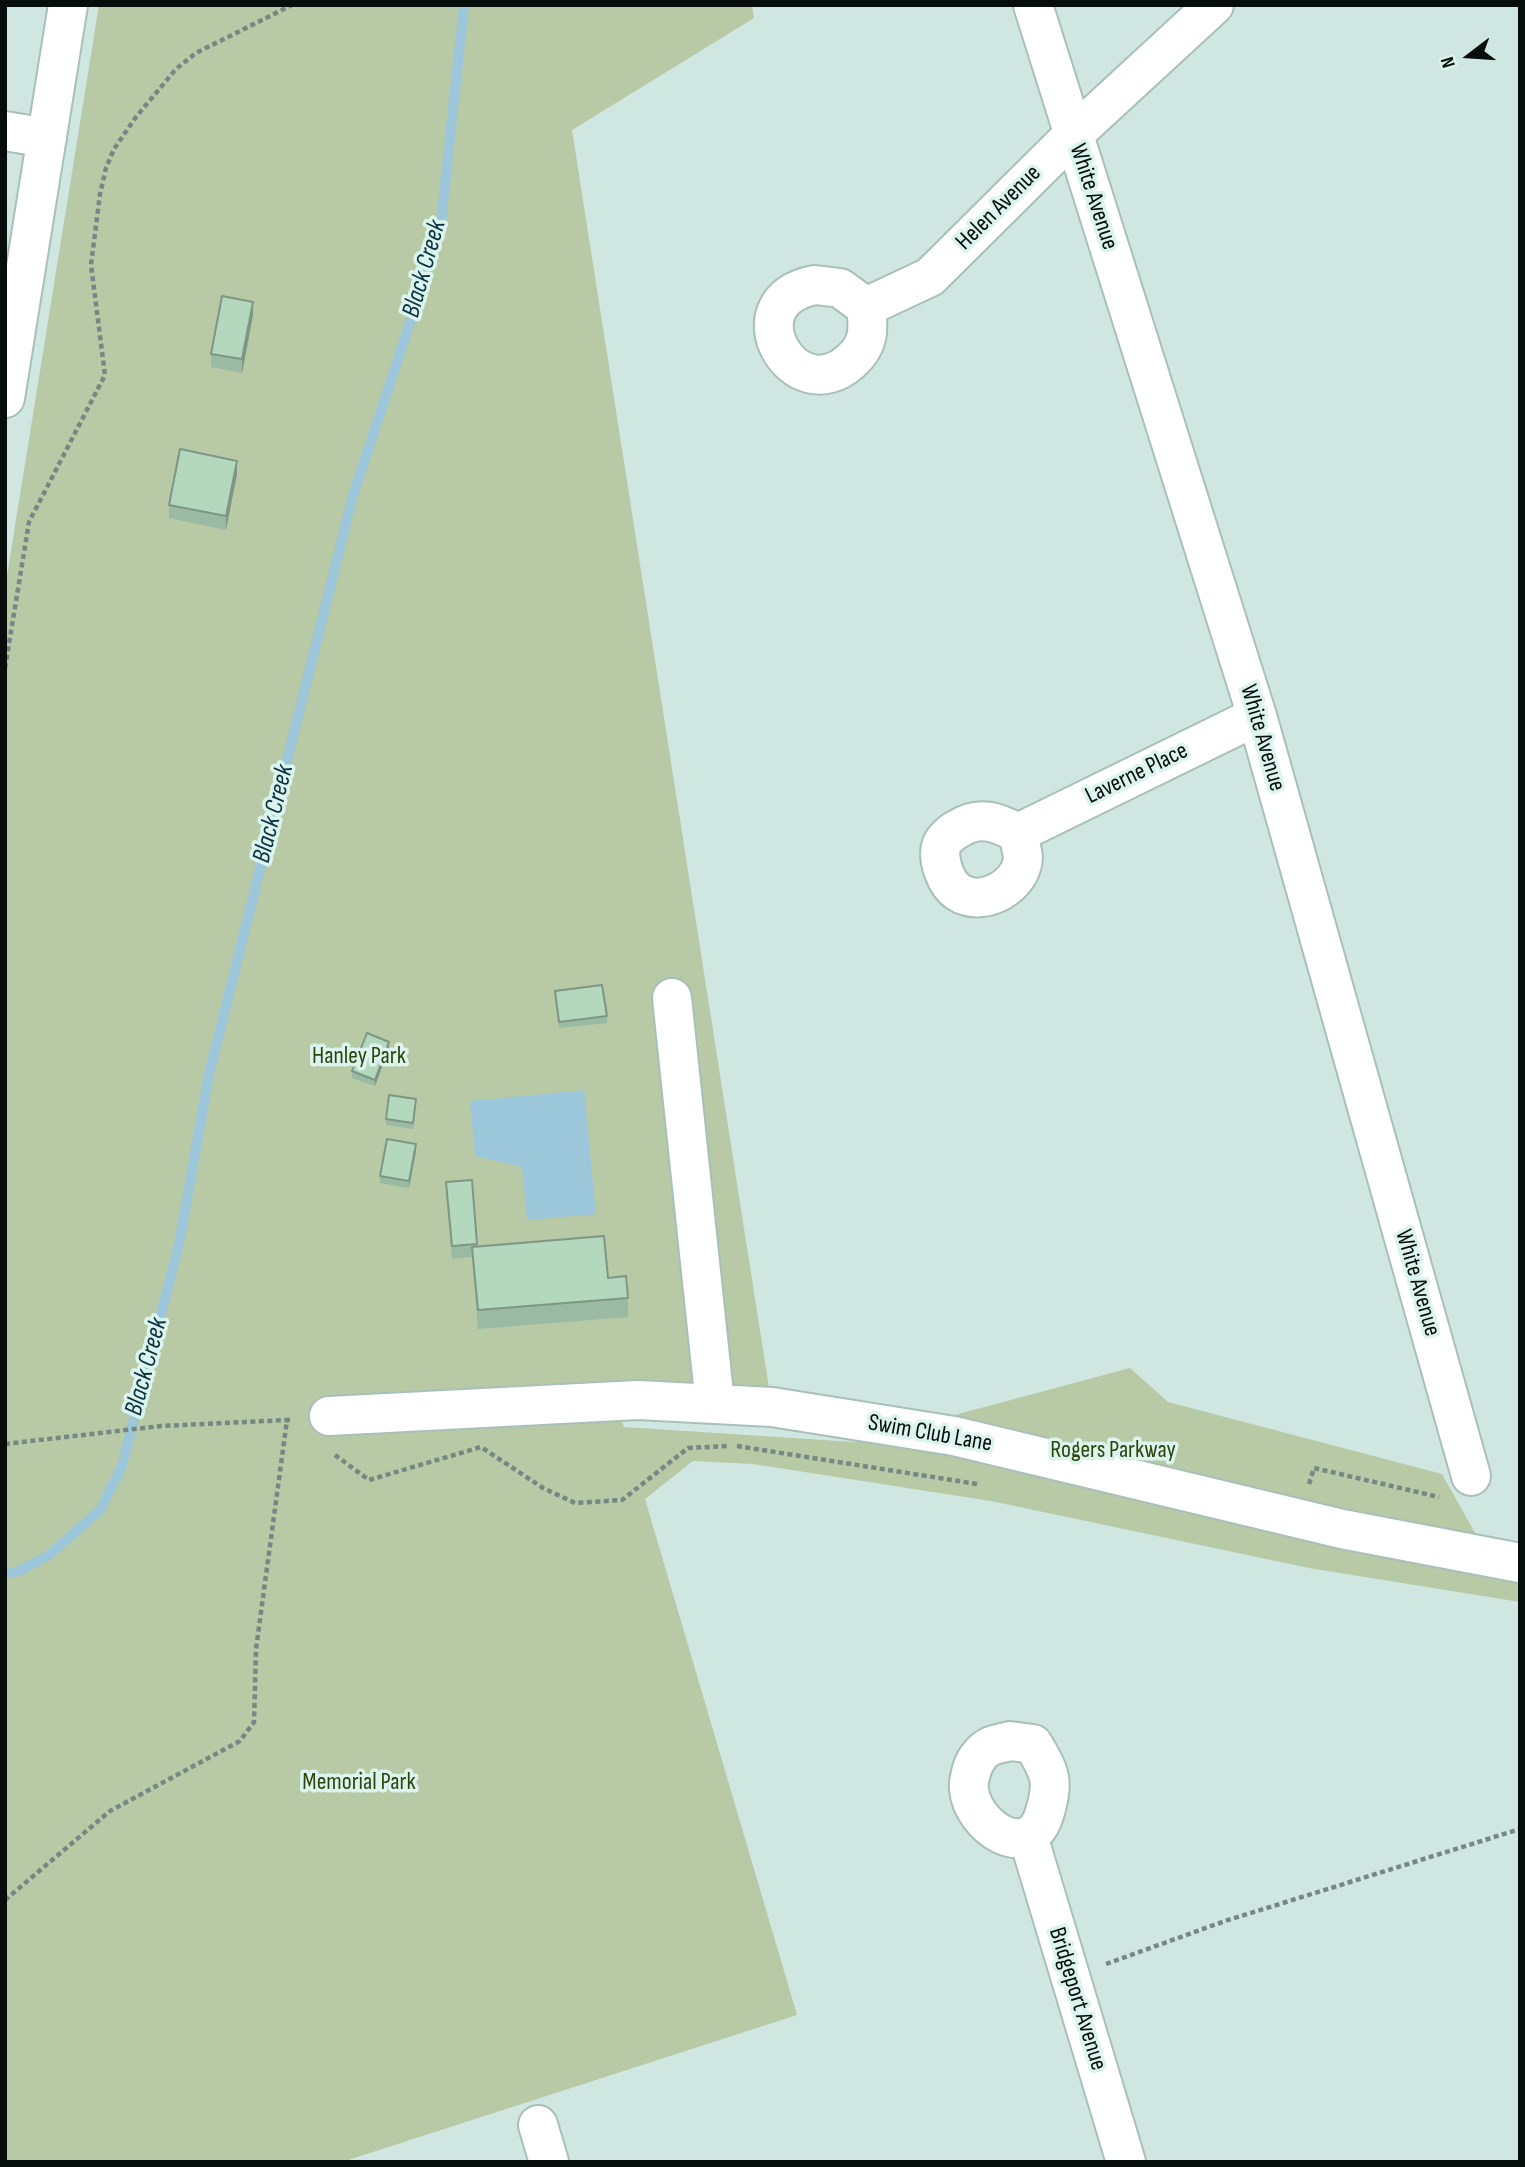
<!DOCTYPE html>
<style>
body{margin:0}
#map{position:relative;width:1525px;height:2167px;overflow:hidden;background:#cfe7e0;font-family:"Sofia Sans Condensed",sans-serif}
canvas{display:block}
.frame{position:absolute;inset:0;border:7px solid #060d0b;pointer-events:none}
.north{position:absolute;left:1434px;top:21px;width:70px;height:70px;-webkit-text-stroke:5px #dcf4ee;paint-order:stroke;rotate:253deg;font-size:19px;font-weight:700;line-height:28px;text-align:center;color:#060d0b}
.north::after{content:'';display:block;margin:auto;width:24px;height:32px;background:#060d0b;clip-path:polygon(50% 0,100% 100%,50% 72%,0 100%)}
</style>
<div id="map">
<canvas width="1525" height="2167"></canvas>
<div class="frame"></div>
<div class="north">N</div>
</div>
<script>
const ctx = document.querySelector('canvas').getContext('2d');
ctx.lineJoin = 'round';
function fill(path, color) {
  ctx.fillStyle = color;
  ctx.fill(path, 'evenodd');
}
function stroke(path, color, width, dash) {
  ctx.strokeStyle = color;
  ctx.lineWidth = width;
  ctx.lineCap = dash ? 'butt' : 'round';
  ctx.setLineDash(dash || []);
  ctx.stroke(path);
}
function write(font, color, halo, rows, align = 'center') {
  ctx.font = font + ' "Sofia Sans Condensed",sans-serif';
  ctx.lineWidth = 7;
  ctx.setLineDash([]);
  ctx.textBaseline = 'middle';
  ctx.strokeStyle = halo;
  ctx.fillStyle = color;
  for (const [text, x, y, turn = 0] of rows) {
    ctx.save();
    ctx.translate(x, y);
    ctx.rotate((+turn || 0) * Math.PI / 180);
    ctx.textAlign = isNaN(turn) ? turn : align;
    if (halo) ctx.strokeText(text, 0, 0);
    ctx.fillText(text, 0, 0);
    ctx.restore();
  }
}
fill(new Path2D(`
 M99 5H752L754 18 572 130 772 1407 616 1402 624 1427 854 1442 1130 1368 1168 1402 1442 1474 1484 1549 1520 1553V1602L1309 1568 991 1501 753 1464 693 1461 645 1499 797 2015 342 2162H5V588Z`), '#b8c9a5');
fill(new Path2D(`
 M584 1090 596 1214 527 1220 522 1167 475 1156 470 1101Z`), '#9cc7da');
stroke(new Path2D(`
 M5 1574 19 1571 49 1555 100 1510 122 1466 179 1244 209 1074 353 495 440 232 464 5`), '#9cc7da', 10);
const minor = new Path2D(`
 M1033 5 1257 716 1471 1476
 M5 131 47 138
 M815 285 840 288 866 307C869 330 869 345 851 361 794 413 730 301 815 285Z
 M866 307 930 277 1073 135 1214 5
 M5 398 68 5
 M1018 833C997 822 979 815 958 829 953 831 944 839 942 844 936 858 946 884 958 892 981 907 1016 889 1022 864 1025 856 1019 842 1018 833L1257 716
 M672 998 715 1404
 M329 1416 638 1400 772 1407 954 1436 1342 1529 1520 1563
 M1010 1741 1033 1744C1050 1773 1055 1781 1044 1815 1028 1864 972 1826 969 1789 968 1784 970 1777 971 1773 973 1763 980 1752 989 1747 995 1744 1003 1743 1010 1741Z
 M1028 1836 1126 2162
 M538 2125 549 2162`);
stroke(minor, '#a8c0b9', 42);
stroke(new Path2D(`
 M5 668 29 522 105 375 91 265 100 194 106 168 114 149 136 117 176 69 196 53 292 5
 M5 1444 161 1426 287 1420 292 1423
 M737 1446 977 1484
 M335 1455 369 1480 481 1447 543 1488 575 1503 622 1500 688 1448 728 1446
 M1309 1484 1314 1468 1439 1497
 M5 1900 110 1811 240 1741 254 1722 256 1649 287 1420H290
 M1106 1964 1225 1921 1520 1829`), '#778783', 4.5, [5, 3.5]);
stroke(minor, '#fff', 38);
fill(new Path2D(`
 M253 315 242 373 211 367V354Z
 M237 474 226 530 169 518V505Z
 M555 991 607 1016V1023L559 1028Z
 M389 1048 375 1086 352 1078V1071Z
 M416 1105 413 1129 386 1125V1119Z
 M416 1151 409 1188 380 1183V1176Z
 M472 1180 477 1246 608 1278 628 1298V1317L478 1329 472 1257 452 1259 446 1195V1182Z`), '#9bbaa3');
fill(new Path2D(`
 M253 302V315L242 373V359Z
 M237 461V474L226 530V516Z
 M389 1042V1048L375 1086V1080Z
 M416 1144V1151L409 1188V1181Z`), '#7e9784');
const building = new Path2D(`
 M222 296 253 302 242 359 211 354Z
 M180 449 237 461 226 516 169 505Z
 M602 985 607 1016 559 1022 555 991Z
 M367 1033 389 1042 375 1080 352 1071Z
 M389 1095 416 1099 413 1123 386 1119Z
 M387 1139 416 1144 409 1181 380 1176Z
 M472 1180 477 1244 452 1246 446 1182Z
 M604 1236 608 1278 626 1276 628 1298 478 1310 472 1247Z`);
fill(building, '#b4d8bd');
stroke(building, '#7e9784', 2);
write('24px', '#060d0b', '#dcf4ee', [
 ["White Avenue",1093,197,72],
 ["Helen Avenue",999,208,-45],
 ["White Avenue",1262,738,74],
 ["Laverne Place",1137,774,-26],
 ["White Avenue",1417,1283,74],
 ["Swim Club Lane",930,1434,10],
 ["Bridgeport Avenue",1077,1999,73]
]);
write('24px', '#2e430b', '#dcf4ee', [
 ["Hanley Park",359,1057],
 ["Rogers Parkway",1113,1451],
 ["Memorial Park",359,1783]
]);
write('italic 26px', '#093240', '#dcf4ee', [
 ["Black Creek",425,269,-74],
 ["Black Creek",274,814,-76],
 ["Black Creek",147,1367,-75]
]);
</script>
